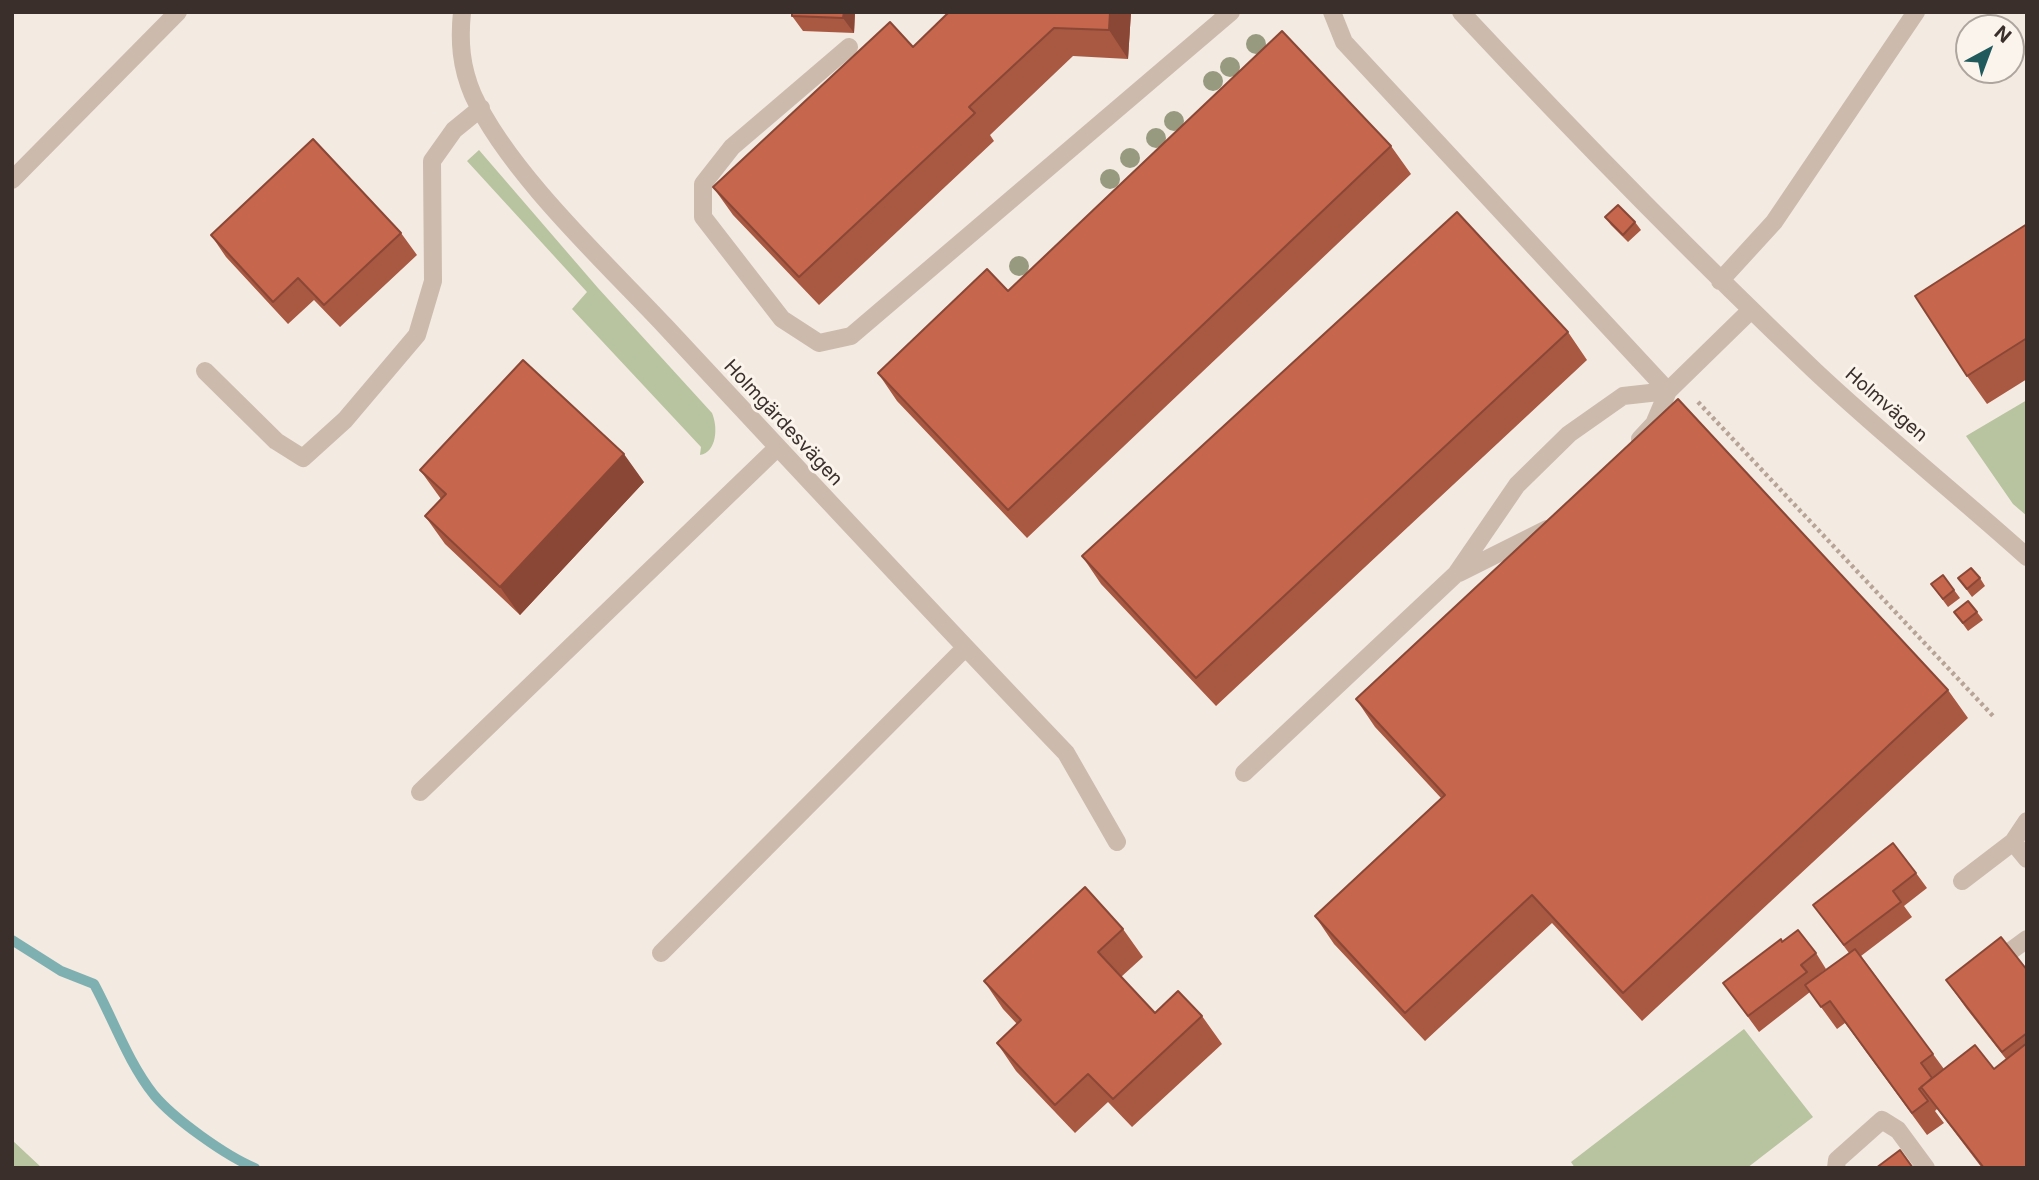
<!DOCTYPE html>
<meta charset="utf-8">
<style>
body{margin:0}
#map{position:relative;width:2039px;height:1180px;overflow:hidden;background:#f3eae1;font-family:Inter,sans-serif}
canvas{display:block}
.frame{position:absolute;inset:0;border:14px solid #3a2f2b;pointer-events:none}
.north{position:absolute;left:1955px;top:14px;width:70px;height:70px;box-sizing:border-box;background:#fbf4ed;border:2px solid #aea59f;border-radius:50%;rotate:41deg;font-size:19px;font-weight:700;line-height:28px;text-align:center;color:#3a2f2b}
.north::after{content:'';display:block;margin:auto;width:24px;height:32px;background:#205a5c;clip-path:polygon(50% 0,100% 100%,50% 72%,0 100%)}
</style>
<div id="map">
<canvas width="2039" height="1180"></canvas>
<div class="frame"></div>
<div class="north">N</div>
</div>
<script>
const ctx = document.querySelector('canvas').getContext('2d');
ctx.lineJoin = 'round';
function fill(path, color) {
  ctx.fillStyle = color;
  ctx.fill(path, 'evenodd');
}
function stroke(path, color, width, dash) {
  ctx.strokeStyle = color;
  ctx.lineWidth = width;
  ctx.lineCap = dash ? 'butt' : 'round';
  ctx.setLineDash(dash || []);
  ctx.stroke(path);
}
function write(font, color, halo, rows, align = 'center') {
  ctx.font = font + ' Inter,sans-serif';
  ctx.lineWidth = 6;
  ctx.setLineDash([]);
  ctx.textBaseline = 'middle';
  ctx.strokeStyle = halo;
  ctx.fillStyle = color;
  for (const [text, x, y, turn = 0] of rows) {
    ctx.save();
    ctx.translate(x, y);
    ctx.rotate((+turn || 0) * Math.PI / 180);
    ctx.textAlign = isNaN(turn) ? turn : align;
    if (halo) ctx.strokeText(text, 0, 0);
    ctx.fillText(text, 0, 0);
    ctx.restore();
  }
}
fill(new Path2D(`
 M479 150 598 288 712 413C718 427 717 452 700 455L701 447 572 309 587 292 467 161Z
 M2027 400V516L2013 504 1966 436Z
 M1744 1029 1813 1117 1747 1168H1575L1571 1162Z
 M12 1140 42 1168H12Z`), '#b8c3a0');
stroke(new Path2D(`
 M12 940 61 971 94 984C114 1021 128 1062 154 1095 174 1119 226 1156 255 1168`), '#7fb0b1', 10);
stroke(new Path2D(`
 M1698 402 1994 717`), '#b8a496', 4.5, [3.5, 3.5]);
stroke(new Path2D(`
 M462 12C459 42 461 67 473 95 509 173 605 262 665 326 798 469 931 612 1066 753L1117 842
 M1332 12 1344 42 1668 391 1751 310
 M1461 12C1576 135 1693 255 1815 371 1883 435 1957 494 2027 557
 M849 47 732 147 703 184V217L782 319 819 343 851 336 1231 12
 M12 180 178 12
 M1720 281 1774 222 1916 12
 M205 371 276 441 303 458 345 420 417 335 433 281 432 161 454 130 481 108
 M1640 439 1654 424 1668 391
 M1459 573 1547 529
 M1244 773 1456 574 1517 485 1569 434 1623 396 1668 391
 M420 792 778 447
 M2013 842 2027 859
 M1962 881 2013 842 2027 821
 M661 953 965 648
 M1993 964 2027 939
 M1836 1168 1837 1160 1882 1120 1898 1130 1926 1168`), '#ccbaac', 18);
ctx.fillStyle = '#979a7f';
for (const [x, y] of [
 [1256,44],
 [1230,67],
 [1213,81],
 [1174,121],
 [1156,138],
 [1130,158],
 [1110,179],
 [1019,266]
]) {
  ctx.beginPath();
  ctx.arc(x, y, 10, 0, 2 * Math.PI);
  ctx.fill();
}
fill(new Path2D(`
 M792 12H855L854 33 803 31 792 16Z
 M949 12H1131L1128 59 1073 56 990 135 994 141 819 305 733 215 713 187 913 47Z
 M1391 146 1411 174 1027 538 897 401 878 373 1008 291Z
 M1605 217 1635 222 1641 230 1628 242 1611 225Z
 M2027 224V379L1987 404 1967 376Z
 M401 233 417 255 340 327 314 300 288 324 226 257 211 235Z
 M1568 332 1587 360 1216 706 1101 584 1082 556Z
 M420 470 644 482 520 615 445 544 425 516 441 499Z
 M1943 575 1960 598 1948 607 1931 584Z
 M1958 578H1980L1985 586 1972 597Z
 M1954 612H1977L1983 620 1968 631Z
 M1948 690 1968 718 1642 1021 1552 923 1425 1041 1334 944 1315 916 1441 798 1375 727 1356 699Z
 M1916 873 1927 888 1904 906 1912 917 1861 956 1944 1069H1994L2006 1059 1966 1008 1946 980 2027 970V1168H1982L1937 1109 1935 1111 1944 1123 1927 1135 1845 1023 1837 1029 1810 992 1759 1032 1723 983 1782 942 1816 953 1826 969 1812 980 1849 953 1813 905Z
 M1123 929 1143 957 1121 977 1155 1013 1202 1016 1222 1044 1132 1127 1108 1102 1075 1133 1016 1071 997 1043 1017 1024 1003 1009 984 981Z`), '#a95842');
fill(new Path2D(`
 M844 12H855L854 33 843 18Z
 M1110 12H1131L1128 59 1109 30Z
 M624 454 644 482 520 615 500 587Z`), '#8a4736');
const building = new Path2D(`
 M792 12H844L843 18 792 16Z
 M949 12H1110L1109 30 1054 28 969 107 975 113 799 277 713 187 890 22 913 47Z
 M1282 31 1391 146 1008 510 878 373 987 269 1008 291Z
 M313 139 401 233 324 305 298 278 273 302 211 235Z
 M1618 205 1635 222 1623 235 1605 217Z
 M1457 212 1568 332 1196 678 1082 556Z
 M2027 224V338L1967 376 1915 296Z
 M523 360 624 454 500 587 425 516 446 494 420 470Z
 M1678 399 1948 690 1623 993 1532 895 1405 1013 1315 916 1445 795 1356 699Z
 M1971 568 1980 578 1967 589 1958 578Z
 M1943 575 1954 590 1943 599 1931 584Z
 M1968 601 1977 612 1963 623 1954 612Z
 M1893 843 1916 873 1893 891 1901 902 1844 945 1813 905Z
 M1085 887 1123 929 1098 952 1155 1013 1178 991 1202 1016 1113 1099 1088 1074 1055 1105 997 1043 1021 1020 984 981Z
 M1798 930 1816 953 1801 965 1807 972 1748 1016 1723 983 1781 939 1782 942Z
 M2001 937 2027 970V1033L2002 1052 1946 980Z
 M1855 949 1933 1054 1921 1063 1932 1078 1919 1089 1928 1101 1912 1113 1830 1001 1821 1007 1805 985Z
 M2027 1043V1168H1984L1921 1087 1975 1045 1994 1069Z
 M1900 1150 1913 1168H1876Z`);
fill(building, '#c5664d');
stroke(building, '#8a4736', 2);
write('19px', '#3a2f2b', '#fbf4ed', [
 ["Holmvägen",1886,405,41],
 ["Holmgärdesvägen",783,423,47]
]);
</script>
